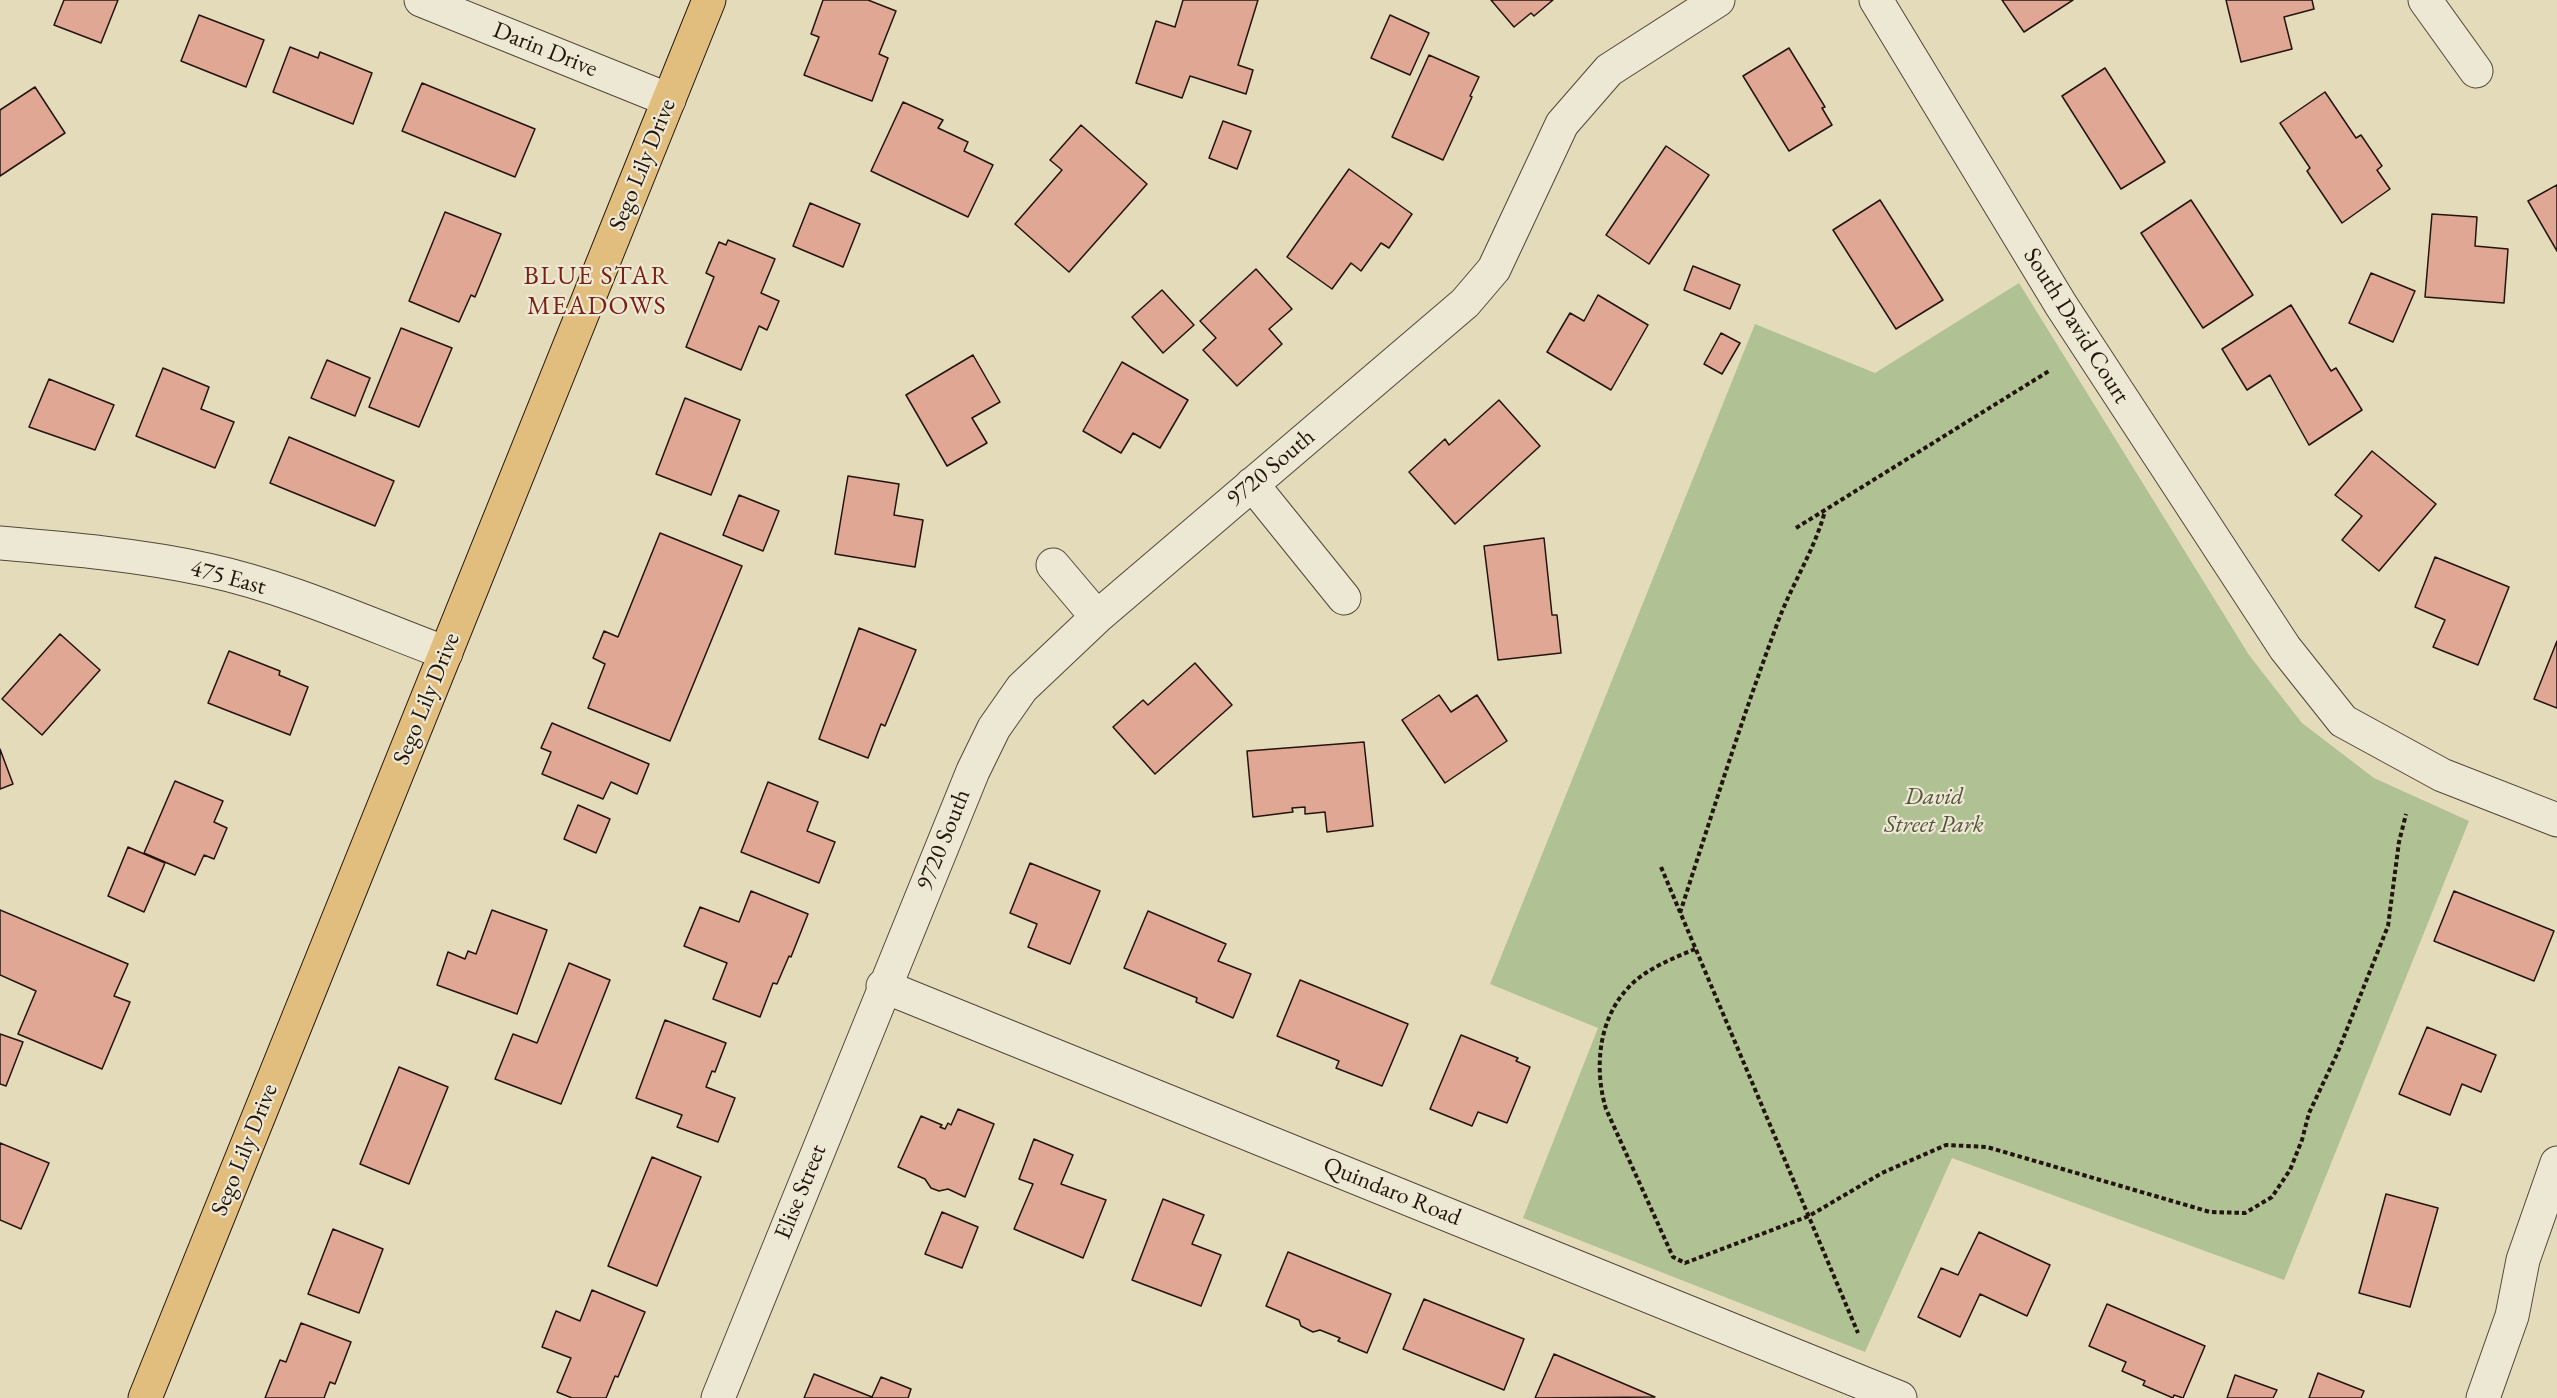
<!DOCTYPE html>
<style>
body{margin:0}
canvas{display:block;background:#e4dbbb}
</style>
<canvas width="2557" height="1398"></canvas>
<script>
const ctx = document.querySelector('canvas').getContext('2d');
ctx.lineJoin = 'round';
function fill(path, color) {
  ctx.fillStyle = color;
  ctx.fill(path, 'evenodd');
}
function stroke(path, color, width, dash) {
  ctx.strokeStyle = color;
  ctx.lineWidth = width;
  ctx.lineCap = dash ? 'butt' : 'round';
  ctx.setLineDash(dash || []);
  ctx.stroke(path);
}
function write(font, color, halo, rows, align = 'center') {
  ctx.font = font + ' "EB Garamond",serif';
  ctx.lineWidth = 4.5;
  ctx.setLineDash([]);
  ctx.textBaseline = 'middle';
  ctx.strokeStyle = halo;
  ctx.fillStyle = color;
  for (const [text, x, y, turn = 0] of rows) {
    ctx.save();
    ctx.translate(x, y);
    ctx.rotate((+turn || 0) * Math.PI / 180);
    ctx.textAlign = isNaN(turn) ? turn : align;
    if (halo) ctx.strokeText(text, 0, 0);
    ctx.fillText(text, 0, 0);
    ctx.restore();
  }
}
fill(new Path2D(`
 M2019 283 2249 655 2302 723 2374 778 2469 821 2284 1280 1952 1158 1865 1352 1523 1218 1598 1028 1490 984 1755 324 1875 373Z`), '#b0c193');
const building = new Path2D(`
 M64 0H118L101 43 54 25Z
 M823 0H868L896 11 879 54 888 58 872 101 804 75 819 37 811 34Z
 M1183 0H1258L1238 65 1253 70 1246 94 1190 76 1182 98 1136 83 1156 21 1175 27Z
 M1491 0H1553L1534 16 1531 13 1514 27Z
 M2002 0H2073L2024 32Z
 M2226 0H2312L2314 9 2284 17 2292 49 2241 62Z
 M199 15 264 40 246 87 181 61Z
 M1390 15 1429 33 1410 75 1371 58Z
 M290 47 318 58 320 52 372 73 353 124 273 92Z
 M1789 48 1825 107 1822 108 1832 125 1789 151 1743 76Z
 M1429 55 1479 77 1470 96 1472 97 1443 160 1392 137Z
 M2105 68 2165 162 2121 189 2062 96Z
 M422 83 535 129 515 177 402 131Z
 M35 87 65 133 0 176V110Z
 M2325 92 2356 138 2361 135 2382 166 2377 170 2390 189 2342 223 2307 171 2310 168 2280 123Z
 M903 102 943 120 938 128 968 142 964 151 993 165 968 217 871 171Z
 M1223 121 1251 131 1237 169 1209 158Z
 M1081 125 1147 184 1069 272 1015 224 1062 170 1050 160Z
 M1666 146 1709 175 1649 264 1606 235Z
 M1349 169 1412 214 1389 248 1381 243 1361 271 1351 263 1332 289 1287 257Z
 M2557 185V251L2528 201Z
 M1880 200 1943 300 1896 329 1833 230Z
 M2191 200 2253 295 2203 328 2141 233Z
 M810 203 860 224 843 267 793 246Z
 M445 212 501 234 475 297 471 295 459 322 409 301Z
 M2432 214 2477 217 2475 246 2508 249 2504 303 2425 297Z
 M728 240 775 259 761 293 779 301 767 330 759 326 741 370 686 347 714 277 706 273 719 242 726 245Z
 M1693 266 1740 285 1730 309 1684 290Z
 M1256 269 1292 309 1269 329 1282 344 1237 386 1203 350 1216 338 1200 321Z
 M2371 273 2415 291 2393 342 2349 323Z
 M1162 290 1194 325 1163 353 1132 317Z
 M1598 295 1648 325 1611 390 1547 352 1570 313 1584 321Z
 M2291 305 2331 371 2336 368 2362 410 2309 445 2270 375 2247 390 2222 349Z
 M401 328 452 348 419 427 369 407Z
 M1721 333 1740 343 1722 374 1704 364Z
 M973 355 1000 402 972 418 987 443 947 466 906 395Z
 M327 360 370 378 355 416 311 398Z
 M1122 362 1188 400 1160 448 1133 433 1121 453 1083 431Z
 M163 368 209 387 201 409 234 422 215 468 136 436Z
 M49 379 114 405 95 450 29 427Z
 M685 398 740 420 711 495 656 474Z
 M1499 400 1540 446 1455 524 1409 472 1445 439 1449 445Z
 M289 437 394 481 375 526 270 483Z
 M2372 451 2436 504 2379 571 2342 540 2362 516 2335 495Z
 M848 476 899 484 894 515 923 520 915 567 835 554Z
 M739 495 779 511 763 551 723 535Z
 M660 533 742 566 670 741 588 708 605 664 593 658 604 631 618 637Z
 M1544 538 1552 615H1557L1561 653 1498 660 1484 546Z
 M2435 557 2509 587 2478 665 2433 647 2445 620 2415 607Z
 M859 628 916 650 885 726 881 724 868 758 819 739Z
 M60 634 100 670 42 735 2 699Z
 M2557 641V708L2534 699Z
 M229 651 280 671 279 675 308 687 290 735 208 703Z
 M1195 663 1232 705 1155 774 1113 727 1143 700 1148 705Z
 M1439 695 1451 712 1477 695 1507 741 1445 783 1402 720Z
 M552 723 649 764 637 794 611 782 603 799 542 774 551 752 541 748Z
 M1364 742 1373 826 1327 832 1325 812 1305 814V807L1292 808 1293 812 1253 817 1247 751Z
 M0 749 13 784 0 789Z
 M175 781 223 801 214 822 227 828 214 859 204 855 195 875 144 853Z
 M768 782 818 802 807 831 835 842 819 883 741 852Z
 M578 805 610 819 596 853 564 839Z
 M128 847 165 863 144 912 108 896Z
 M1030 863 1100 891 1070 964 1028 947 1037 924 1010 913Z
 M751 891 808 914 791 957 789 956 777 984 773 983 760 1017 713 999 727 963 684 946 700 907 739 922Z
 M2454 891 2554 931 2534 981 2434 941Z
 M0 910 128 964 114 996 130 1002 102 1069 18 1034 36 991 0 975Z
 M492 910 547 930 517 1014 437 985 448 952 465 959 468 951 476 954Z
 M1148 911 1226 944 1218 961 1251 974 1233 1018 1196 1002 1197 998 1124 968Z
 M569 963 610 980 561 1104 495 1079 513 1034 537 1043Z
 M1300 980 1408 1024 1382 1086 1336 1068 1339 1061 1277 1036Z
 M665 1020 726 1043 715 1072 712 1071 706 1087 735 1098 718 1142 677 1127 682 1115 636 1098Z
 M2427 1027 2496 1055 2481 1092 2462 1084 2450 1115 2399 1094Z
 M0 1034 23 1042 6 1086 0 1084Z
 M1461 1035 1518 1058 1516 1061 1530 1067 1507 1123 1478 1112 1472 1126 1430 1109Z
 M399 1067 448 1087 409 1184 360 1164Z
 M958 1109 994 1124 965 1197 948 1189 939 1191 931 1188 925 1179 898 1167 921 1116 942 1125 940 1127 945 1129 948 1123 951 1125Z
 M1034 1139 1073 1155 1061 1184 1106 1200 1083 1258 1014 1229 1033 1184 1019 1179Z
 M0 1143 49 1163 21 1229 0 1220Z
 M652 1157 701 1177 657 1286 608 1266Z
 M2386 1194 2438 1208 2410 1307 2359 1293Z
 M1163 1199 1204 1215 1192 1244 1221 1255 1201 1306 1132 1280Z
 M942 1212 978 1227 962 1268 925 1254Z
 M333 1229 383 1249 359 1313 308 1294Z
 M1979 1232 2050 1265 2027 1316 1980 1294 1960 1337 1918 1317 1941 1268 1958 1275Z
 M1288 1252 1391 1294 1367 1353 1338 1341 1340 1338 1320 1330 1313 1332 1301 1326 1299 1320 1266 1306Z
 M592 1290 645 1312 618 1377 615 1376 606 1398H572L557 1392 571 1358 542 1347 556 1311 580 1321Z
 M1424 1299 1524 1339 1504 1390 1403 1349Z
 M2107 1304 2205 1346 2183 1398 2174 1395 2173 1398 2143 1385 2145 1381 2122 1371 2126 1362 2089 1346Z
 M301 1323 351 1342 335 1384 330 1382 324 1398H265L280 1360 286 1362Z
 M1554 1354 1655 1397 1535 1398Z
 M2318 1373 2364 1391 2361 1398H2309Z
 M814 1374 872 1397 881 1377 911 1389 908 1398H804Z
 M2235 1375 2277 1390 2273 1398H2227Z`);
fill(building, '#e0a795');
stroke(building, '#23140d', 1.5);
const minor = new Path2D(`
 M421 0 669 100
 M1876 0 2061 305 2285 648 2343 721 2442 775 2557 820
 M2425 0 2476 71
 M1252 484 1344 598
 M0 543C70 549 140 555 208 570 290 588 368 624 446 653
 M1053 565 1097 617
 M883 986 1900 1398
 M718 1398 973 771 994 728 1022 688 1097 617 1465 303 1494 269 1562 124 1609 70 1718 0
 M2483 1398 2512 1316 2523 1260 2557 1163`);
const major = new Path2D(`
 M145 1398 709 0`);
stroke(minor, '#534638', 35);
stroke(major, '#23140d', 35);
stroke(new Path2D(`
 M1796 528 2049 371
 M1661 867 1858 1333
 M1680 913C1711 817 1741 721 1776 627 1790 587 1814 552 1825 511
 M1695 949C1672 959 1645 969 1628 988 1598 1020 1594 1069 1606 1109L1673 1257 1685 1263 1809 1216 1882 1173 1946 1145 1987 1147 2210 1212 2245 1213 2272 1197 2290 1170 2302 1140 2309 1113 2337 1054 2388 926 2399 842 2406 814`), '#23140d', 4, [4.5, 3]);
stroke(minor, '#ede8d3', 33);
stroke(major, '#e2be7e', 33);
write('24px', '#23140d', '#ede8d3', [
 ["Darin Drive",545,50,22],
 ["Sego Lily Drive",643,165,-68],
 ["South David Court",2076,326,58],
 ["9720 South",1271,468,-40],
 ["475 East",228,578,15],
 ["Sego Lily Drive",427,699,-68],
 ["9720 South",944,840,-68],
 ["Sego Lily Drive",245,1150,-68],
 ["Elise Street",801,1192,-68],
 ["Quindaro Road",1392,1192,22]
]);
write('italic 24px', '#54513c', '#ede8d3', [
 ["David",1934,797],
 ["Street Park",1934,825]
]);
ctx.letterSpacing = '1.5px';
write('26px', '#7a1f14', '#ede8d3', [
 ["BLUE STAR",597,277],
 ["MEADOWS",597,307]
]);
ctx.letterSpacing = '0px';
</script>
